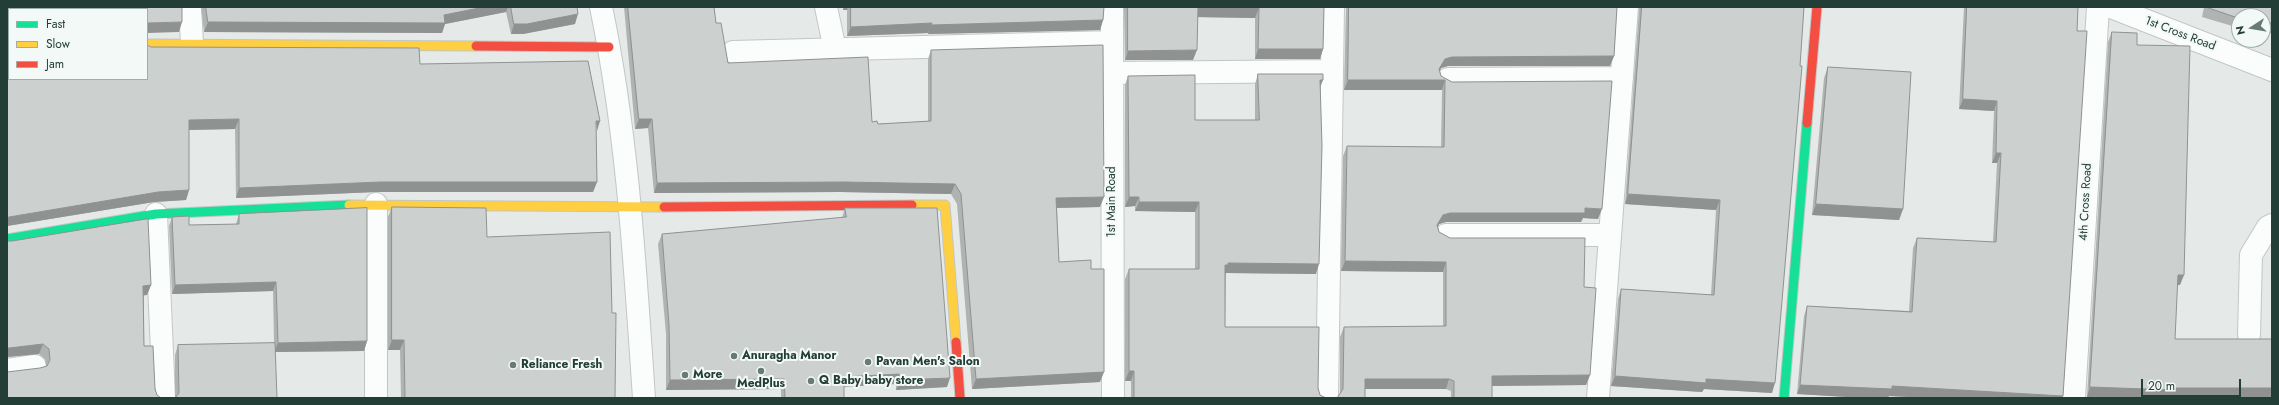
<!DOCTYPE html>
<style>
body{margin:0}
#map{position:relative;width:2279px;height:405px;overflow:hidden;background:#e5eae8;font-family:Jost,sans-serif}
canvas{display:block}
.frame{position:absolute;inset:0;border:8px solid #233d37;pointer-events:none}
.legend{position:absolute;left:8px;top:8px;width:140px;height:72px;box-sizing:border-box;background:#f3f9f6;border:1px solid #a0aeaa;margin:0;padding:5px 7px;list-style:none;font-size:12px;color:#233d37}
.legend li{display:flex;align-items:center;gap:8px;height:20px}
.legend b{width:20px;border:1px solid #a0aeaa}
.north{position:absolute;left:2231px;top:8px;width:40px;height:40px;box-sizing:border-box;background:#f3f9f6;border:1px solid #a0aeaa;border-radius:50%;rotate:258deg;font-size:11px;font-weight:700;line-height:16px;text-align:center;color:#233d37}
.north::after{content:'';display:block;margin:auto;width:14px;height:18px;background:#677a75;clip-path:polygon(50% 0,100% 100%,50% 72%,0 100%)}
.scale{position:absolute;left:2141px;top:379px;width:100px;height:18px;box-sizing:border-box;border:2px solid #233d37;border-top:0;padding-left:5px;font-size:12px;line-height:14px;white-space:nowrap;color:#233d37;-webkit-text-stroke:3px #f3f9f6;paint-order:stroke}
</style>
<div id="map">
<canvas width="2279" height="405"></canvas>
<div class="frame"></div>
<ul class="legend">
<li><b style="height:5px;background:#16e098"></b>Fast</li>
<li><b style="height:5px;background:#ffcf43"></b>Slow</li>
<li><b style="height:5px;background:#f24e42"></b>Jam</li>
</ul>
<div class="north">N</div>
<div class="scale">20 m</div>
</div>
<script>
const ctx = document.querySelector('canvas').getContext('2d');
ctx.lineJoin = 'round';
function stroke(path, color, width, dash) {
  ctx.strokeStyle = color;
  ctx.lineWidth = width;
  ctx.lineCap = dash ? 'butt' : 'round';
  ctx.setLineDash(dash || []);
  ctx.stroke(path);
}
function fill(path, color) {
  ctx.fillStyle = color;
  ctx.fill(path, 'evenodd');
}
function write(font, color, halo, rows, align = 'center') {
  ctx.font = font + ' Jost,sans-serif';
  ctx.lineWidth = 4;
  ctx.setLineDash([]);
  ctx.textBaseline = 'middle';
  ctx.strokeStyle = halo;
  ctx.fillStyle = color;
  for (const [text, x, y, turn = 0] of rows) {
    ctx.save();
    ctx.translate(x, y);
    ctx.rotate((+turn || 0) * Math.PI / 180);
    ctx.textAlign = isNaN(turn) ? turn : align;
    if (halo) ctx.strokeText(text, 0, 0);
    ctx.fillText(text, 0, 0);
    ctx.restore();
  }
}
const street = new Path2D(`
 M190 7 192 43
 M601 7C628 136 635 267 644 398
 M826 7 835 50
 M1112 7 1113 398
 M2111 7 2272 70
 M7 48H9
 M733 52 1112 42
 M1112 73 1332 71
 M1448 79 1622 78
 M156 214 164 398
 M1446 235H1610
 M2249 335 2251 255 2268 227 2272 225
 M7 370 35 366
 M376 398V204
 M1327 398 1333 7
 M1598 398 1627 7
 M2074 398 2098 7`);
const fast = new Path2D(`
 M7 239 156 214 349 205
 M1784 398 1807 123`);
const slow = new Path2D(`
 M147 44 476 46
 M349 205 664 207
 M912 205H945L956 342`);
const jam = new Path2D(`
 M476 46 609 47
 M1807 123 1817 7
 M664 207 912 205
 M956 342 960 398`);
stroke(street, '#c2c7c5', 24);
stroke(fast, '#c1c7c5', 11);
stroke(slow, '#c1c7c5', 11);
stroke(jam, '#c1c7c5', 11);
stroke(street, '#fbfcfc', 22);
stroke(fast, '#16e098', 9);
stroke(slow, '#ffcf43', 9);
stroke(jam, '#f24e42', 9);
fill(new Path2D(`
 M7 7 179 32 9 9V36H7Z
 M201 7H577L575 24 523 34H511L506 12 445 24 442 33 204 32Z
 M624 7H714L716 23 728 63 878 124 928 121V59L931 50 1100 207 1057 208 1059 262 1091 269 1100 382 972 389 957 204 951 194 840 192 654 193 648 128 635 129Z
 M843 7H1104L1103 20 1100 30 928 34V33L847 36V10H843Z
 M1124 7H1324L1323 49 1320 59H1255V18L1197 17 1193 60H1125Z
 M1346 7H1617L1614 56 1610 66H1448L1441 68 1440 71 1441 76 1598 219 1583 218 1581 222H1446L1439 224 1438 227 1439 232 1450 238 1584 287 1590 375 1586 385 1492 386V398H1451V391L1446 389H1365L1340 395V337L1344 327 1443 326V272L1341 271 1343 156 1347 146 1441 147 1442 90H1344Z
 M1640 7H1804L1772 393 1704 389 1702 392 1611 386 1618 299 1621 289 1711 295 1716 210 1625 204 1639 9Z
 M1964 7H2078L2062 398H1929L1889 396 1888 398H1864L1797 394 1804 316 1807 306 1909 311 1913 248 1917 238 1993 242 1997 163H1992L1994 111 1959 109Z
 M2204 7H2272V33L2263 32V16H2239V28L2202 17Z
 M2112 32 2137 45 2180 285H2177L2171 398H2126L2087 397 2108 42Z
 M151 47 420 64 596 131 597 182 593 192H376L236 198 235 129 189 130V190L186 200 154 202 7 226V49L9 79Z
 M1828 67 1903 209 1899 220 1812 215 1824 78Z
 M1258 74 1320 87 1316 274 1226 273 1225 327 1318 388 1320 395 1326 398H1131V381H1125V279L1129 269H1195V212L1135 211V206L1125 207V85L1128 76 1195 120H1255V84Z
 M392 207 487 237 615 398H401L400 350H388V217Z
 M845 208 947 387 896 390V384L844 386V398H781V389L666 390V334L658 244 662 234 842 218Z
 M239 214 367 341 364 351 276 352 175 398V355L178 345 274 343 273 291 172 294 169 226 172 217 189 225 236 224Z
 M7 241 151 285 147 295H144V346L157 395 40 368 46 366 45 359 39 354 7 357Z`), '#afb4b2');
fill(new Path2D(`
 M484 7H508L506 12 445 24 442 33 204 32 208 22 444 15Z
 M844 7H848L847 10H843Z
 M1198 7 1259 8 1255 18 1194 17Z
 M578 14 575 24 523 34H511L514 24Z
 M1103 20 1100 30 928 34 931 25Z
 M182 22 179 32 147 33V23Z
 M2263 22 2272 23V33L2263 32Z
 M932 23 928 33 847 36 851 27Z
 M9 26V30L7 36V28Z
 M1258 49H1323L1320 59H1255Z
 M1197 50 1193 60H1125L1128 51Z
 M1614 56 1610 66H1448L1441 68 1436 79 1439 69 1445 59 1452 57Z
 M1320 80H1323L1319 90Z
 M1348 80H1445L1442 90H1344Z
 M1963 99 1997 101 1994 111 1959 109Z
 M239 119 235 129 185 130 189 120Z
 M639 119H652L648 128 635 129Z
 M596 121H600L597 131Z
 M1996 153H2001L1997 163H1992Z
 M380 182H597L593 192H376L236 198 239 188Z
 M844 182 955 184 951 194 840 192 654 193 657 183Z
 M189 190 186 200 154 202 7 226V218L9 217 158 192Z
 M1628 194 1720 200 1716 210 1625 204Z
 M1104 197 1100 207 1052 208 1056 198Z
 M1129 197H1139L1135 206 1125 207Z
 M1139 202H1199L1195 212 1135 211Z
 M1816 204 1903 209 1899 220 1812 215Z
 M1585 208 1602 209 1598 219 1583 218 1581 222H1446L1439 224 1434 235 1437 225 1443 215 1450 213Z
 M1345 261 1446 262 1443 272 1341 271Z
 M1228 263 1319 264 1316 274 1226 273 1225 275V265Z
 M2178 275H2184L2180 285H2174Z
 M276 282 273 291 172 294 175 285Z
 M151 285 147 295 140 296 143 286Z
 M392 340H404L400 350H388Z
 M367 341 364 351 274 352 278 343Z
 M43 344 39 354 7 357V348H9Z
 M1129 371H1134L1131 381H1125Z
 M1104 372 1100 382 972 389 976 379Z
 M899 374 896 384 840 387 844 377Z
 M1590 375 1586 385 1489 386 1492 376Z
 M1615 376 1706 379 1775 383 1772 393 1704 389 1702 392 1611 386Z
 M950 378 947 387 896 390 900 380Z
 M784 379 781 389 666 390 670 380Z
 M1365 379H1449L1446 389H1362Z
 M1800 385 1892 386 2063 396 2062 398H1929L1889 396 1888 398H1864L1797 394Z
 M2090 387 2174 388H2272V398H2126L2087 397Z`), '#8f9291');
const building = new Path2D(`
 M7 7H182V22L147 23V9H9V26L7 28Z
 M206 7H484L444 15 445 23 208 22Z
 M511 7H577L578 14 527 24H514Z
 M628 7H714L716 23H721L728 63 868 57 872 122 877 121 878 124 931 121V50L1103 45 1104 197 1056 198 1059 262 1091 260V269H1104V372L976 379 961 194 955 184 844 182 657 183 652 119H639Z
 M851 7H1104L1103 20 931 25 932 23 851 27Z
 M1128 7H1198L1197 50 1128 51Z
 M1210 7H1324L1323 49H1258L1259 8Z
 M1349 7H1617L1614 56 1452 57 1445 59 1439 69 1441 76 1452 82 1612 81 1602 209 1585 208V213H1450L1443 215 1437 225 1439 232 1450 238H1585L1584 287 1596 288 1590 375 1492 376V398H1454V381L1449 379H1365V398H1337L1343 389 1344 327 1446 326V262L1345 261 1347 146 1444 147 1445 80H1348Z
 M1642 7H1804L1800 66H1802L1775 383 1706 379V383L1615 376 1621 289 1714 295 1720 200 1628 194Z
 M1967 7H2078L2077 31H2087L2063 396 1892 386V389L1800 385 1807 306 1912 312 1917 238 1996 242 2001 153H1996L1997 101 1963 99Z
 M2206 7H2272V23L2263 22V16H2239V18Z
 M2112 32 2137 33V45L2190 46 2184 275H2178L2175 339H2272V388H2174V390L2090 387Z
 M147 45 151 47 419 48 420 64 588 61 600 121H596L597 182H380L239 188V119L189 120V190L158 192 9 217 7 218V49L9 50V79H147Z
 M1828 67 1911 72 1903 209 1816 204Z
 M1258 74H1323V80H1320L1322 146 1319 264 1228 263V265H1225V327H1319L1318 388 1320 395 1326 398H1134V371H1129V269H1199V202H1139V197H1129L1128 76 1195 75V120H1259Z
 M392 207 486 208 487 237 610 232 612 313H616L615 398H405L404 340H392Z
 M367 208V341L278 343 276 282 175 285 172 217 189 216V225L239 224V214Z
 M845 208H937L950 378 900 380 899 374 844 377V398H785L784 379 670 380 669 325 662 234 846 217Z
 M148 219 151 285 143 286 144 346H153L155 389 157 395 161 398H7V372L40 368 47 366 50 360 49 349 43 344 9 348H7V241H12Z
 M275 343 277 398H175L179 393 178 345Z`);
fill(building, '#ccd1cf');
stroke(building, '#8f9291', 1);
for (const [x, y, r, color] of [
 [734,356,4,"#677a75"],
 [868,362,4,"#677a75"],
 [513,365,4,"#677a75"],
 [761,371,4,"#677a75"],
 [685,375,4,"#677a75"],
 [811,381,4,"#677a75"]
]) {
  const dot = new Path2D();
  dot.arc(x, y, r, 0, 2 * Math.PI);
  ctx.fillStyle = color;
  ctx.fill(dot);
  stroke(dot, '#f3f9f6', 1.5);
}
write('12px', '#233d37', '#f3f9f6', [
 ["1st Cross Road",2180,34,21],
 ["1st Main Road",1112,202,-90],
 ["4th Cross Road",2086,202,-87]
]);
write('bold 12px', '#233d37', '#f3f9f6', [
 ["Anuragha Manor",742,356],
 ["Pavan Men's Salon",876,362],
 ["Reliance Fresh",521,365],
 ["More",693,375],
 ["Q Baby baby store",819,381],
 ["MedPlus",761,384,"center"]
], 'left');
</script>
